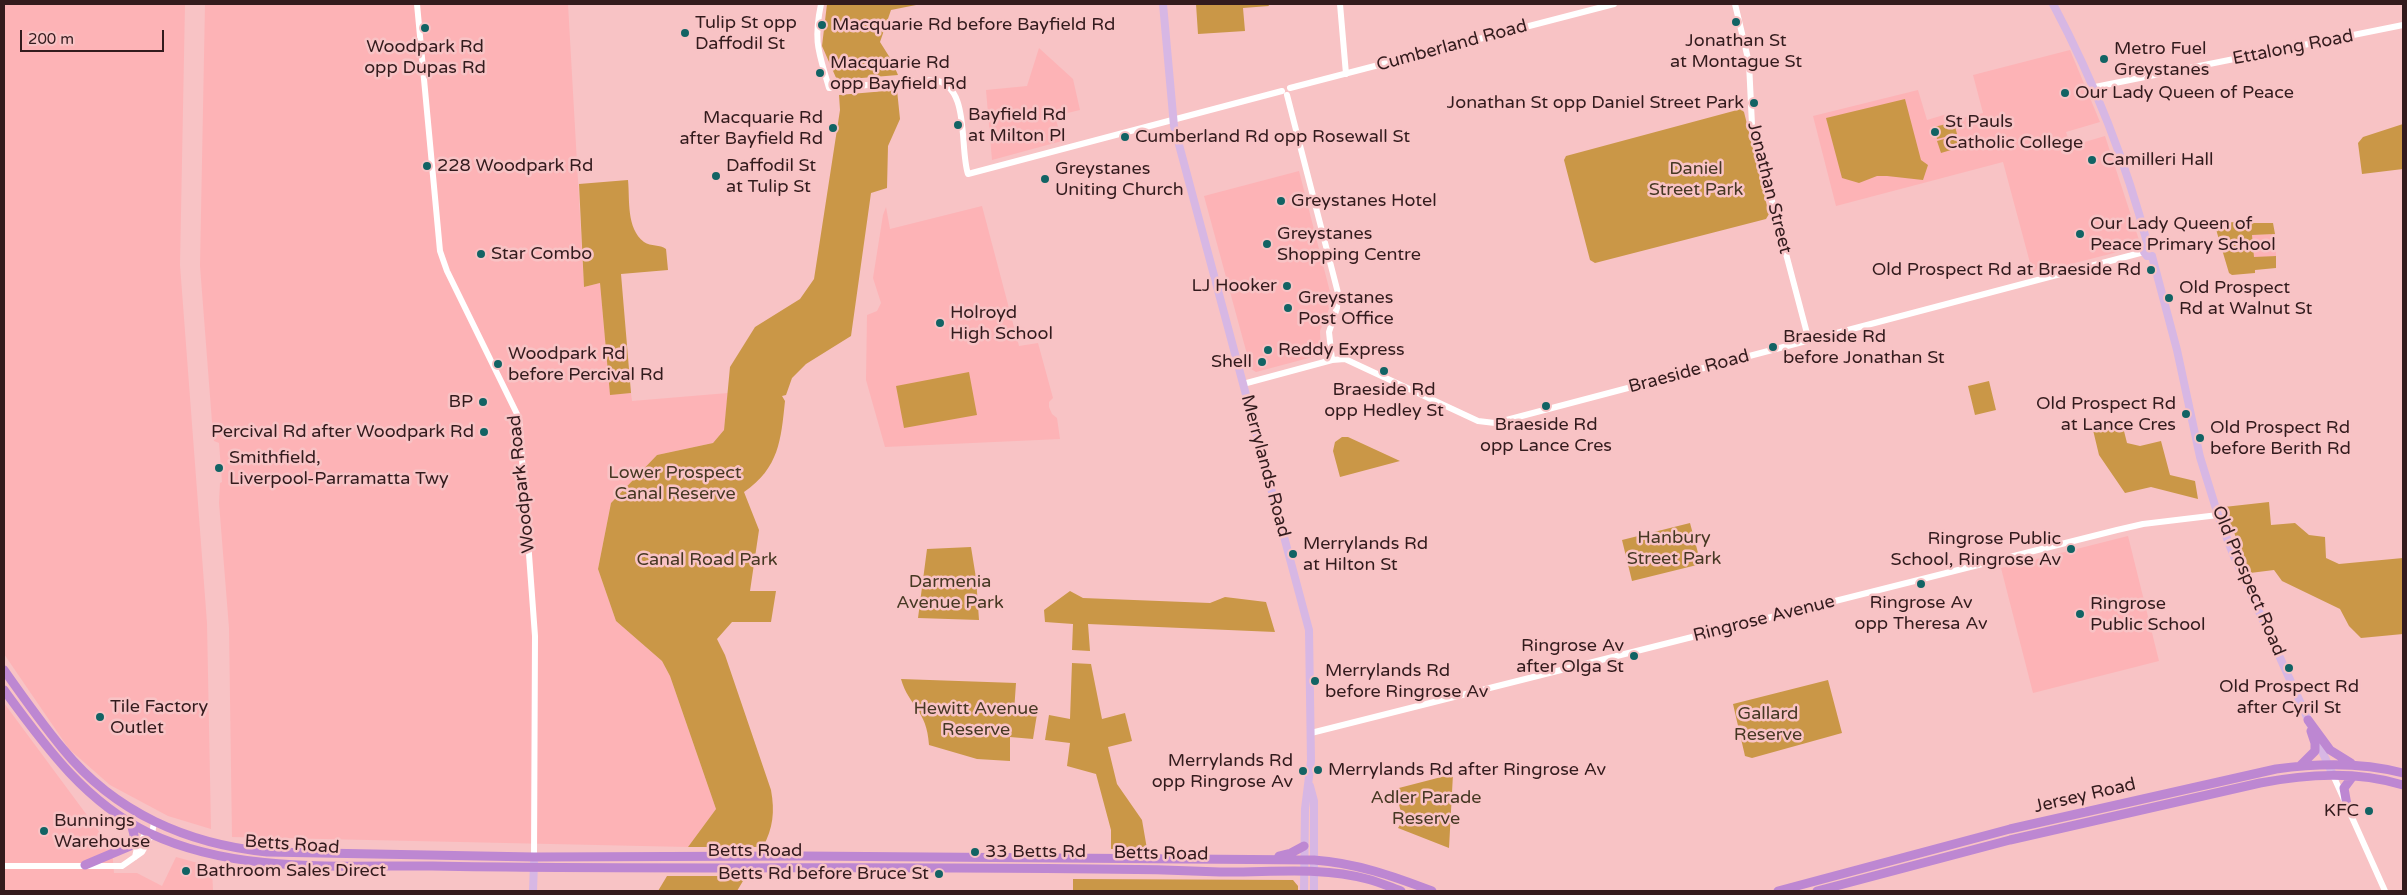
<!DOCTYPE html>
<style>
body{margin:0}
#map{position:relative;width:2407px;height:895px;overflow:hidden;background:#f8c3c5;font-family:"Varela Round",sans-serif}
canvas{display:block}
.frame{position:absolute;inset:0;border:5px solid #331b1d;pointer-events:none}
.scale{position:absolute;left:20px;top:30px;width:144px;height:22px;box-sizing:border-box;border:2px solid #331b1d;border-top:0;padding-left:6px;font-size:15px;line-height:18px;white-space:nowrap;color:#331b1d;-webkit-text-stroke:4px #f8c3c5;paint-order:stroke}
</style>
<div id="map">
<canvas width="2407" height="895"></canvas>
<div class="frame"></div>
<div class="scale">200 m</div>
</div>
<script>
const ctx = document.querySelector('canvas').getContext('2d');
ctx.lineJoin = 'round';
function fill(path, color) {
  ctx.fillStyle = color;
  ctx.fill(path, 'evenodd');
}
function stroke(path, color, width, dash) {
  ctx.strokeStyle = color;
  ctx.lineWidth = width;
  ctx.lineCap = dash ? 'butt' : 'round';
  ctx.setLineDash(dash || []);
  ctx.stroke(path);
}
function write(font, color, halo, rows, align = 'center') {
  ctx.font = font + ' "Varela Round",sans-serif';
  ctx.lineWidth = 5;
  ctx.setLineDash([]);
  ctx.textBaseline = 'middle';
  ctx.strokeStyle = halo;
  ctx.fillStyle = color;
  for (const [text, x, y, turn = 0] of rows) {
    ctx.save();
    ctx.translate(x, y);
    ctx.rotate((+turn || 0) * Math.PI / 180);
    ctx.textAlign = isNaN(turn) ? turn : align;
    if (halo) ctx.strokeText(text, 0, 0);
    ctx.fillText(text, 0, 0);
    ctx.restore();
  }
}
fill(new Path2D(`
 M4 4H185L180 265 207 623 211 829 168 816 110 785 69 749 4 654Z
 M205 4H568L584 287 600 283 610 394 631 393 632 401 728 393 724 430 713 443 657 455 611 503 598 569 616 621 662 661 670 676 716 809 688 847 232 837 229 628 219 503 220 483 222 482 219 443 214 441 213 435 200 266Z
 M1039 48 1073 79 1080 110 1055 116 1062 141 992 160 986 90 1027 86Z
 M2070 50 2100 122 2066 132 2071 146 2105 136 2141 246 2063 266 2045 263 2040 265 2033 274 2003 162 1836 206 1813 116 1918 90 1927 120 1947 114 1953 120 1958 119 1983 113 1973 75Z
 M1299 171 1330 292 1331 304 1320 331 1321 352 1320 355 1256 372 1251 369 1204 196Z
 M982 206 1019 346 1038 343 1053 398 1049 402V407L1052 414 1057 418 1060 439 885 447 866 380 867 315 877 311 881 303 873 278 883 215 886 207 890 229Z
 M2275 234 2276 256 2254 258 2252 235Z
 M2128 536 2159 661 2033 693 2001 568Z
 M4 703 112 849 114 873H137L162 886 176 857 212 867 213 891H4Z`), '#fdb3b6');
fill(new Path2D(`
 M827 4H921L891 10 880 42 892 61 898 75 837 80 822 46Z
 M1196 4H1268L1269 6 1243 8 1245 31 1198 34Z
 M897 90 900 119 888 146 887 188 871 193 851 336 806 364 792 378 786 395 782 396 785 401C781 440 779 468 744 492L759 530 750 591H776L771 622H732L717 639 725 655 771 790C775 812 773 828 763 847H688L716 809 670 676 662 661 616 621 598 569 611 503 657 455 713 443 724 430 730 367 755 327 800 299 814 279 840 110 839 95Z
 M1905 99 1921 160 1928 165 1923 180 1887 176H1877L1859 183 1842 178 1826 118Z
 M1741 109 1744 112 1769 214 1766 219 1595 263 1590 260 1564 160 1566 156Z
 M1954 122 1957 134 1937 139 1934 127Z
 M2403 124V169L2362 174 2358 143 2363 137Z
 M1958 135 1961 147 1941 153 1937 141Z
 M628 180C630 200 626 228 644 242 651 247 660 244 666 249L668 270 621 274 631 393 610 395 600 283 584 287 579 184Z
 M2251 220V223H2273L2275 234 2252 235 2254 257 2276 256V268L2255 270V273L2232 275 2229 273 2215 226 2217 224Z
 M969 372 977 415 904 428 896 386Z
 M1989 381 1996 410 1975 415 1968 386Z
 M2122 423 2127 443 2140 446 2161 441 2170 475 2195 481 2198 499 2151 487 2125 493 2099 455 2093 430Z
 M1342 437H1348L1400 461 1340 477 1333 451 1335 442Z
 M2269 502 2271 525 2295 523 2309 535 2325 537 2326 558 2339 564 2403 558V634L2361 638 2349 626 2340 609 2282 581 2274 570 2250 573 2224 507Z
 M1690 523 1701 564 1632 581 1622 540Z
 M971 547 976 578 979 620 918 618 927 549Z
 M1070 591 1083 598 1210 603 1225 597 1266 602 1275 632 1088 624 1090 651 1072 650 1073 624 1045 622 1044 610Z
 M1072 663 1091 664 1102 719 1125 713 1132 741 1108 747 1117 784 1142 820 1147 849H1111V830L1096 774 1067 766 1070 743 1045 740 1049 715 1070 719Z
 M901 679 1016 683 1014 712 1037 714 1033 739 1010 737V761L977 759 929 745C927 709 909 707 901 679Z
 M1828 680 1842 733 1752 758 1745 756 1733 704Z
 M1453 774 1449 848 1398 828 1403 820 1395 789Z
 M667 876H746L737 891H658Z
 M1073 879 1293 880 1298 886V891H1073Z`), '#ca9747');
stroke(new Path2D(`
 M417 4 440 251 447 271 519 418 535 636 534 857
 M821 4C813 43 819 52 829 88L933 80C971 84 959 147 968 174L1282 91
 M1340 4 1346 74
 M1735 4 1749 63 1752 125 1809 341
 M2095 87 2403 25
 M1290 88 1614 4
 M1287 95 1338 293 1337 308 1329 332 1332 360
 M1243 384 1332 360 1345 359 1478 421 1495 423 2144 252
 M1311 733 2117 530 2143 524 2218 515
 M2333 775 2385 891
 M135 857 137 848 147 831
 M4 866H122L142 852 152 834 154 822`), '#fff', 6);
stroke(new Path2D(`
 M1163 4 1174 126 1309 630 1311 761 1305 809 1304 891
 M2053 4C2094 81 2126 162 2148 246
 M2148 246 2144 249V252L2147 256H2152
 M2152 256 2177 350 2200 457 2218 515 2233 554 2311 726
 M2315 736 2333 775
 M1310 786 1314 801V891
 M533 891 534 863`), '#d7b7e4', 8);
stroke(new Path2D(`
 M4 670C23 697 42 724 63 749 115 813 188 844 267 852L534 857 802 856 1314 860C1356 863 1393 876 1432 891
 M4 690C45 746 85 802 149 833 236 874 339 865 432 866 653 870 874 866 1095 869 1137 869 1178 870 1220 872 1268 873 1319 866 1367 879 1379 882 1390 887 1401 891
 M2308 720 2330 750 2351 763
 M2300 766 2315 751V743L2311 731
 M2347 805 2344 788 2353 776
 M1279 856 1291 853 1304 846
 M85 865 130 846 134 835 131 823
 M1778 891 2010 829 2276 769C2319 763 2361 762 2403 773
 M1817 891 2010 840 2260 783C2308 774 2356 771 2403 785`), '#bd87d2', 9);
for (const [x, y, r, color] of [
 [1736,22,5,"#126364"],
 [822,25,5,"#126364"],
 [425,28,5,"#126364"],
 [685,33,5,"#126364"],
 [2104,59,5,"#126364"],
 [820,73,5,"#126364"],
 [2065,93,5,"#126364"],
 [1754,103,5,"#126364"],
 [958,125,5,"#126364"],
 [833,128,5,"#126364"],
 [1935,132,5,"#126364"],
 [1125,137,5,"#126364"],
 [2092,160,5,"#126364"],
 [427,166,5,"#126364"],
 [716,176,5,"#126364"],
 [1045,179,5,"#126364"],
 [1281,201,5,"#126364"],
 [2080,234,5,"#126364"],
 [1267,244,5,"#126364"],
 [481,254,5,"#126364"],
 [2151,270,5,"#126364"],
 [1287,286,5,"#126364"],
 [2169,298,5,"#126364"],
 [1288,308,5,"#126364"],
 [940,323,5,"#126364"],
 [1773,347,5,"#126364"],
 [1268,350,5,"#126364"],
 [1262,362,5,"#126364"],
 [498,364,5,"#126364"],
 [1384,371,5,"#126364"],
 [483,402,5,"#126364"],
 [1546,406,5,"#126364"],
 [2186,414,5,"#126364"],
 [484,432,5,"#126364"],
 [2200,438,5,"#126364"],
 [219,468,5,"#126364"],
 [2071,549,5,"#126364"],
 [1293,554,5,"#126364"],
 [1921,584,5,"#126364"],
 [2080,614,5,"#126364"],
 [1634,656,5,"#126364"],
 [2289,668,5,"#126364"],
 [1315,681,5,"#126364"],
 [100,717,5,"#126364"],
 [1318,770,5,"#126364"],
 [1303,771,5,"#126364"],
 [2369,811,5,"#126364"],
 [44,831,5,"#126364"],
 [975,852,5,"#126364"],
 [186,871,5,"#126364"],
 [939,874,5,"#126364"]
]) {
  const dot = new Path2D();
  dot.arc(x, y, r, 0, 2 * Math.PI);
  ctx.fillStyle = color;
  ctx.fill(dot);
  stroke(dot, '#f8c3c5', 2);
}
write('18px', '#331b1d', '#f8c3c5', [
 ["Tulip St opp",695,23],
 ["Daffodil St",695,44],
 ["Macquarie Rd before Bayfield Rd",832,25],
 ["Jonathan St",1736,41,"center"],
 ["at Montague St",1736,62,"center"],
 ["Woodpark Rd",425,47,"center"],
 ["opp Dupas Rd",425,68,"center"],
 ["Metro Fuel",2114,49],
 ["Greystanes",2114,70],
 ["Macquarie Rd",830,63],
 ["opp Bayfield Rd",830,84],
 ["Our Lady Queen of Peace",2075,93],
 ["Jonathan St opp Daniel Street Park",1744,103,"right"],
 ["Bayfield Rd",968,115],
 ["at Milton Pl",968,136],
 ["Macquarie Rd",823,118,"right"],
 ["after Bayfield Rd",823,139,"right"],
 ["St Pauls",1945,122],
 ["Catholic College",1945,143],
 ["Cumberland Rd opp Rosewall St",1135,137],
 ["Camilleri Hall",2102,160],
 ["228 Woodpark Rd",437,166],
 ["Daffodil St",726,166],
 ["at Tulip St",726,187],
 ["Greystanes",1055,169],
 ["Uniting Church",1055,190],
 ["Greystanes Hotel",1291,201],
 ["Our Lady Queen of",2090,224],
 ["Peace Primary School",2090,245],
 ["Greystanes",1277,234],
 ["Shopping Centre",1277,255],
 ["Star Combo",491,254],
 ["Old Prospect Rd at Braeside Rd",2141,270,"right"],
 ["LJ Hooker",1277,286,"right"],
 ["Old Prospect",2179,288],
 ["Rd at Walnut St",2179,309],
 ["Greystanes",1298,298],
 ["Post Office",1298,319],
 ["Holroyd",950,313],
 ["High School",950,334],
 ["Braeside Rd",1783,337],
 ["before Jonathan St",1783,358],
 ["Reddy Express",1278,350],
 ["Woodpark Rd",508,354],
 ["before Percival Rd",508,375],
 ["Shell",1252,362,"right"],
 ["Braeside Rd",1384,390,"center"],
 ["opp Hedley St",1384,411,"center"],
 ["BP",473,402,"right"],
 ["Old Prospect Rd",2176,404,"right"],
 ["at Lance Cres",2176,425,"right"],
 ["Braeside Rd",1546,425,"center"],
 ["opp Lance Cres",1546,446,"center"],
 ["Old Prospect Rd",2210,428],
 ["before Berith Rd",2210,449],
 ["Percival Rd after Woodpark Rd",474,432,"right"],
 ["Smithfield,",229,458],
 ["Liverpool-Parramatta Twy",229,479],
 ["Ringrose Public",2061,539,"right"],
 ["School, Ringrose Av",2061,560,"right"],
 ["Merrylands Rd",1303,544],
 ["at Hilton St",1303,565],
 ["Ringrose Av",1921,603,"center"],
 ["opp Theresa Av",1921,624,"center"],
 ["Ringrose",2090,604],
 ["Public School",2090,625],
 ["Ringrose Av",1624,646,"right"],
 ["after Olga St",1624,667,"right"],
 ["Merrylands Rd",1325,671],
 ["before Ringrose Av",1325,692],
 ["Old Prospect Rd",2289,687,"center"],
 ["after Cyril St",2289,708,"center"],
 ["Tile Factory",110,707],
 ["Outlet",110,728],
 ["Merrylands Rd",1293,761,"right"],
 ["opp Ringrose Av",1293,782,"right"],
 ["Merrylands Rd after Ringrose Av",1328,770],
 ["KFC",2359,811,"right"],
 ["Bunnings",54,821],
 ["Warehouse",54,842],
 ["33 Betts Rd",985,852],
 ["Bathroom Sales Direct",196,871],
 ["Betts Rd before Bruce St",929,874,"right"]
], 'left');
write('18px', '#331b1d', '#f8c3c5', [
 ["Cumberland Road",1452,46,-15],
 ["Ettalong Road",2293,48,-11],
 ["Jonathan Street",1769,188,76],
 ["Braeside Road",1689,372,-15],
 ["Merrylands Road",1265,466,75],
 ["Woodpark Road",522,484,-96],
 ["Old Prospect Road",2248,581,67],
 ["Ringrose Avenue",1764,619,-14],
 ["Jersey Road",2085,796,-13],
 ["Betts Road",292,845,4],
 ["Betts Road",755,851],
 ["Betts Road",1161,854,1]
]);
write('18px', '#463823', '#f8c3c5', [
 ["Daniel",1696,169],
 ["Street Park",1696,190],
 ["Lower Prospect",675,473],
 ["Canal Reserve",675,494],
 ["Hanbury",1674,538],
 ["Street Park",1674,559],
 ["Canal Road Park",707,560],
 ["Darmenia",950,582],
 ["Avenue Park",950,603],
 ["Hewitt Avenue",976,709],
 ["Reserve",976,730],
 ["Gallard",1768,714],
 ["Reserve",1768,735],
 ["Adler Parade",1426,798],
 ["Reserve",1426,819]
]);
</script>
